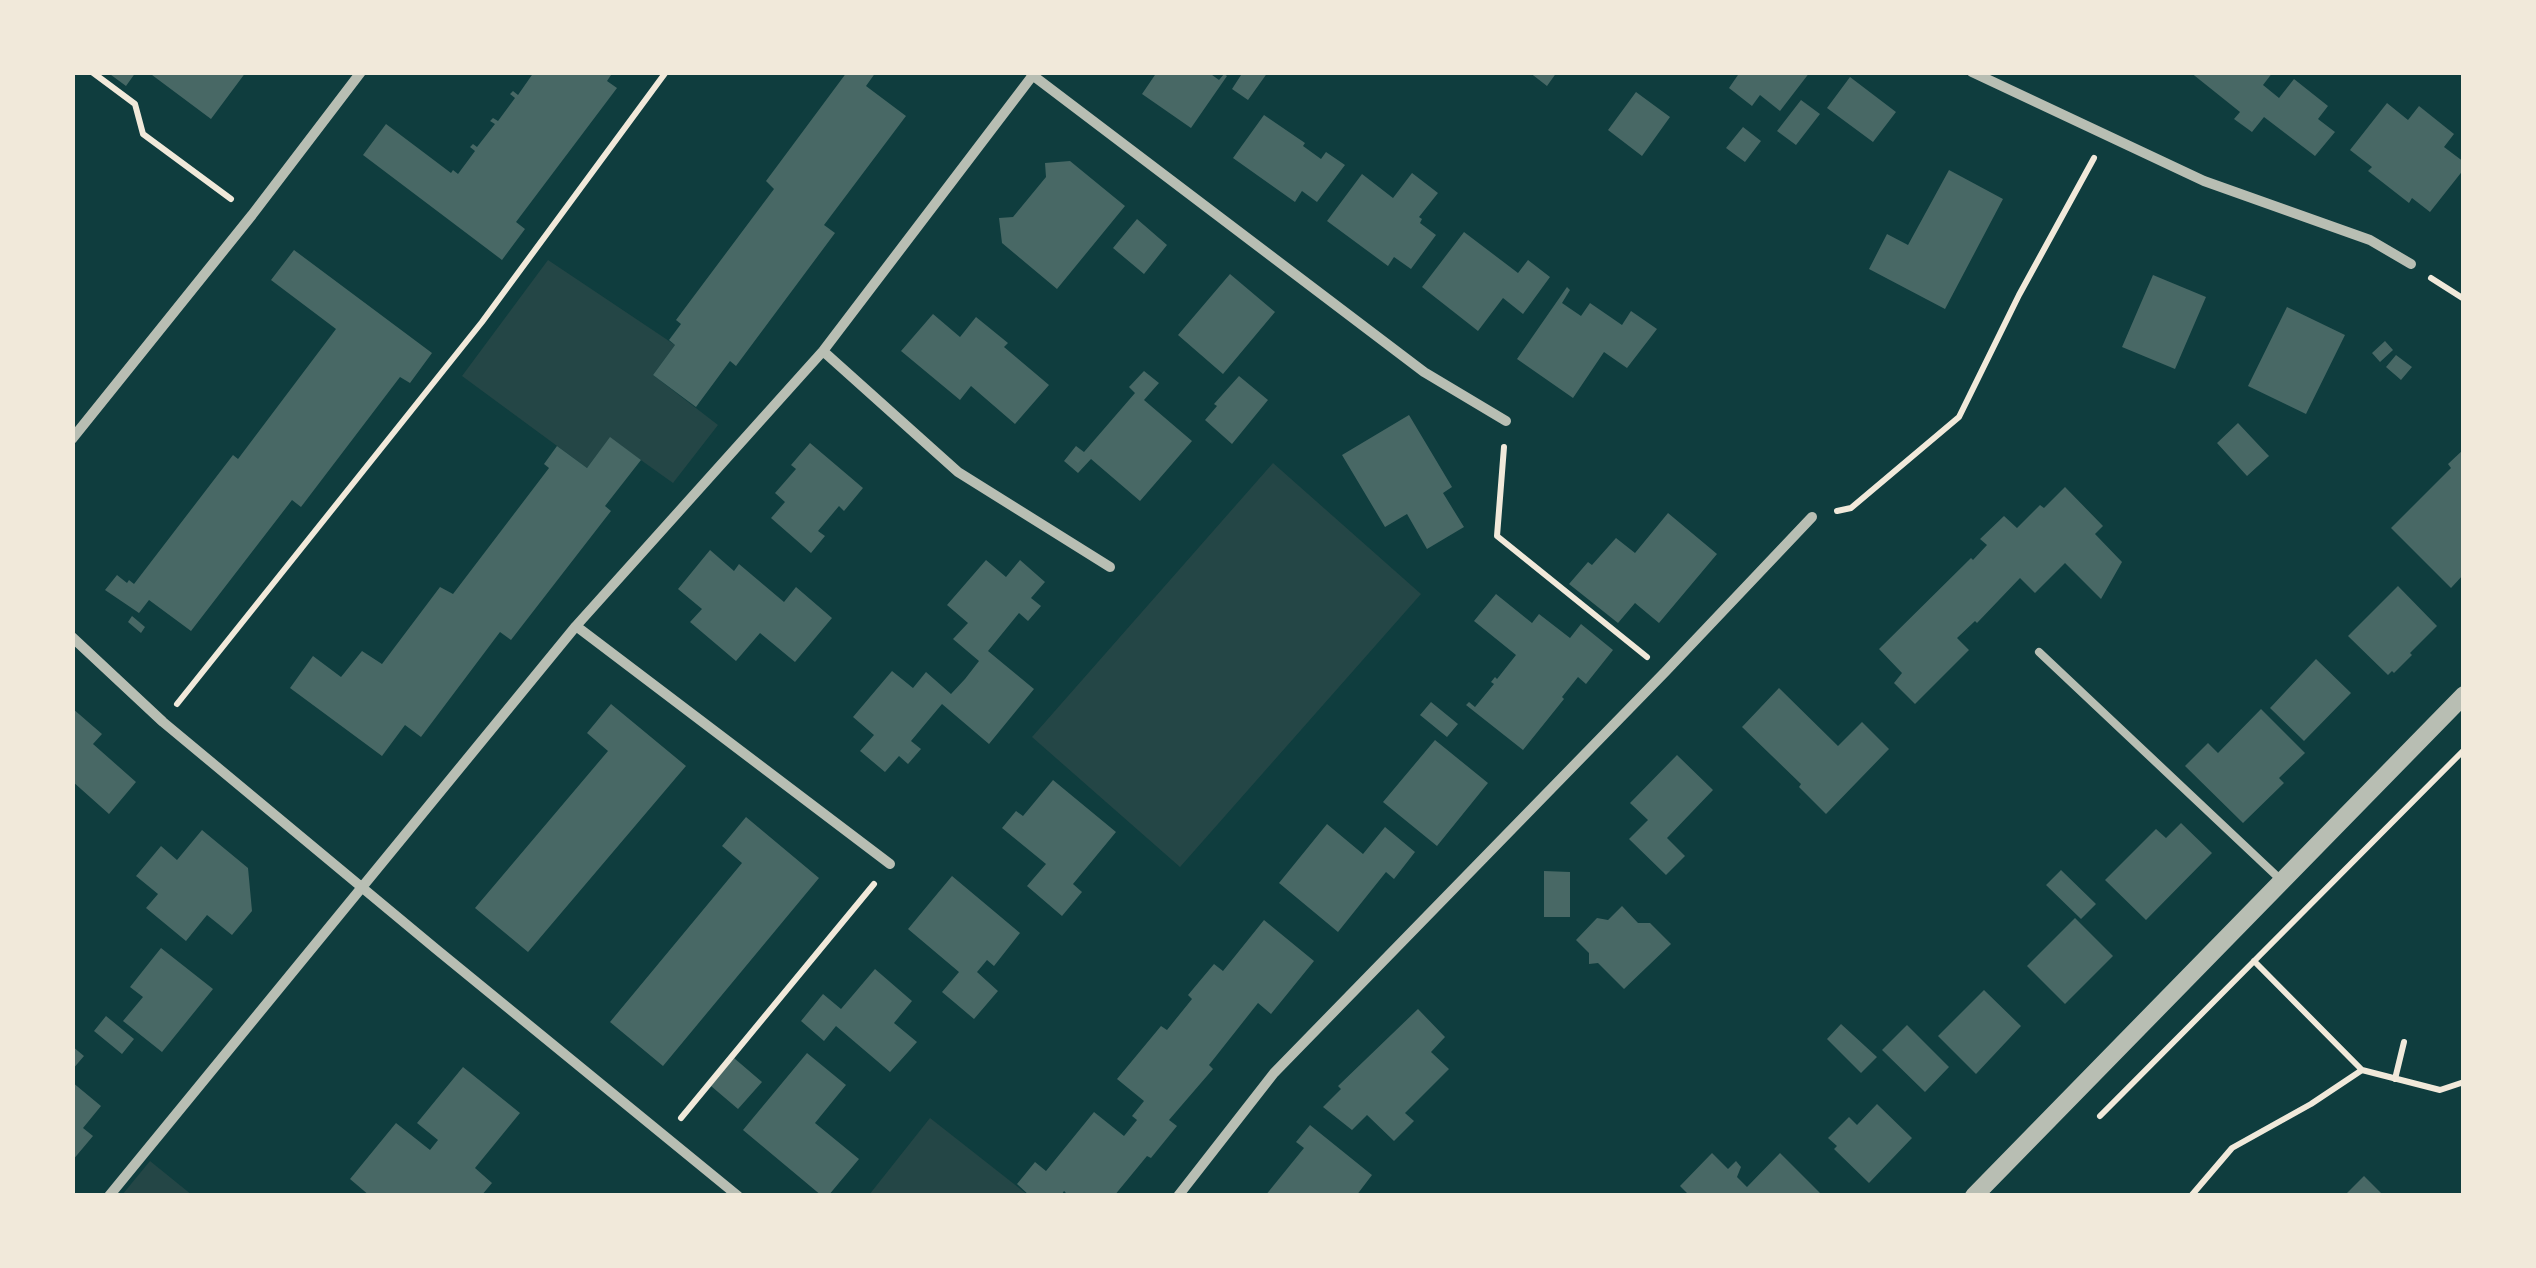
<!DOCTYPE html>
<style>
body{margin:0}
#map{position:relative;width:2536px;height:1268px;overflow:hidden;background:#0f3d3e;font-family:"Sofia Sans Condensed",sans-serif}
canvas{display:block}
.frame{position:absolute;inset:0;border:75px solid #f1e9da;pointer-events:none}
</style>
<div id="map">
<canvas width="2536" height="1268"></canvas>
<div class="frame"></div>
</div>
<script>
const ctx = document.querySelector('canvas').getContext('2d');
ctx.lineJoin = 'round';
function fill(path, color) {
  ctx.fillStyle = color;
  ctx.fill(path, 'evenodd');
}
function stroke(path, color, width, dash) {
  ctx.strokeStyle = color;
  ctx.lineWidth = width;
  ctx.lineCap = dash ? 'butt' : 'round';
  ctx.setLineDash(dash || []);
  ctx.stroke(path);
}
fill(new Path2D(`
 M548 260 675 345 653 375 718 425 673 483 610 438 587 468 462 376Z
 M1273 463 1421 594 1180 867 1032 737Z
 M930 1118 1028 1195H869Z
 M150 1161 192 1195H122Z`), '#244646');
fill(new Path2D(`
 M107 72H136L126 86Z
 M148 72H246L211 119Z
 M534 72H613L607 81 617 88 516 222 525 229 502 260 363 155 386 124 451 173 453 170 458 174 475 151 470 147 473 144 477 147 495 124 490 121 493 118 498 121 515 98 510 94 513 91 518 95Z
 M847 72H876L866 86 906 116 824 225 835 233 736 366 730 361 696 407 653 375 675 345 669 340 681 324 676 320 774 189 766 181Z
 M1157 72H1208L1219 80 1224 74 1227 76 1191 128 1142 94Z
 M1243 72H1268L1248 100 1232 89Z
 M1529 72H1557L1547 86Z
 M1740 72H1810L1780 111 1760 95 1752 106 1729 88Z
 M2190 72H2273L2263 85 2279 98 2294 79 2328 106 2318 119 2335 132 2315 156 2264 117 2252 132 2234 119 2240 112Z
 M1850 77 1896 112 1873 142 1827 108Z
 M1636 92 1670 117 1642 156 1608 130Z
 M1801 100 1820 114 1796 145 1777 131Z
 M2387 103 2408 120 2419 106 2454 134 2444 147 2464 162V169L2430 212 2412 198 2409 203 2368 171 2372 167 2350 150Z
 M1264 115 1305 143 1303 146 1321 159 1326 152 1345 165 1317 202 1302 191 1295 202 1233 158Z
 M1743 127 1761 141 1745 162 1726 148Z
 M1070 161 1125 206 1057 289 1002 243 999 218 1013 217 1046 177 1045 163Z
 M1949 170 2003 199 1945 309 1869 269 1887 234 1908 245Z
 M1412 173 1438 193 1419 217 1422 219 1420 223 1436 235 1411 269 1394 257 1388 266 1327 221 1362 174 1393 198Z
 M1137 219 1167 245 1144 274 1113 248Z
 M1464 232 1518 273 1528 260 1550 277 1523 314 1503 298 1478 331 1422 287Z
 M294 250 432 353 410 383 400 377 301 507 292 500 191 631 149 600 139 613 105 590 117 575 127 583 129 580 134 584 233 455 238 459 336 329 271 280Z
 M1230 274 1275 312 1223 374 1178 335Z
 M2153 275 2206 297 2175 369 2122 347Z
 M1567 287 1570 290 1562 303 1581 316 1590 303 1622 325 1631 311 1657 329 1627 368 1604 352 1573 398 1517 359Z
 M2287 307 2345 335 2306 414 2248 386Z
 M933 314 960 337 976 317 1008 343 1004 347 1049 385 1015 424 971 386 960 400 901 351Z
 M2385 341 2393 350 2380 362 2372 353Z
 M2396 355 2412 367 2401 380 2386 367Z
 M1144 371 1159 383 1144 400 1192 441 1140 501 1091 459 1078 473 1064 461 1076 446 1084 452 1135 393 1129 387Z
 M1239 376 1268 400 1232 444 1205 420 1217 406 1214 404Z
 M1409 415 1452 487 1443 493 1464 527 1427 549 1407 514 1385 527 1342 455Z
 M2238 423 2269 456 2247 476 2217 443Z
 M610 437 641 460 605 506 611 511 511 640 500 632 421 737 405 725 382 756 290 688 313 656 341 677 362 651 382 664 440 587 453 594 549 468 544 464 557 446 587 468Z
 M810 443 863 488 844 511 839 506 818 531 825 536 811 553 771 518 785 502 775 493 796 469 791 465Z
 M2464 449V574L2451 588 2391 528 2451 468 2448 464Z
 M2065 487 2103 526 2095 534 2122 562 2101 599 2065 563 2035 593 2020 578 1977 623 1975 621 1957 638 1969 650 1915 704 1894 683 1902 673 1879 649 1971 558 1973 560 1987 545 1980 539 2004 516 2017 528 2040 505 2044 508Z
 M1668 513 1717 554 1659 623 1635 603 1618 623 1569 584 1588 562 1592 565 1616 538 1635 553Z
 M710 550 734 571 739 564 784 602 796 587 832 618 795 662 760 633 736 661 690 622 702 609 678 589Z
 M986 560 1006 577 1020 560 1045 582 1031 598 1041 606 1028 621 1019 613 988 651 1034 689 989 744 942 704 911 741 921 749 908 764 899 756 885 772 860 751 874 735 853 717 892 671 913 688 926 672 951 694 965 679 979 661 953 639 968 623 947 605Z
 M2398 586 2437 626 2410 653 2412 655 2394 673 2392 671 2388 675 2348 636Z
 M1496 594 1532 623 1539 614 1570 638 1581 624 1613 650 1586 684 1578 677 1562 697 1564 699 1523 750 1466 705 1469 702 1475 707 1494 684 1491 682 1495 677 1497 679 1516 655 1474 621Z
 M132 616 145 627 141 633 128 622Z
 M2316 659 2351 693 2304 741 2270 708Z
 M1779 688 1838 746 1862 722 1889 749 1826 814 1799 787 1801 784 1742 727Z
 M1431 702 1458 724 1447 737 1420 715Z
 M611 704 686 766 528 952 475 908 608 751 587 733Z
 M72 708 102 734 93 744 136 782 109 814 72 781Z
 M2261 709 2305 753 2279 778 2284 783 2243 823 2185 766 2208 743 2218 753Z
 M1435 740 1488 783 1437 846 1383 802Z
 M1677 755 1713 790 1667 838 1685 856 1666 875 1629 839 1648 820 1630 803Z
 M1053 780 1116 832 1073 884 1082 892 1062 916 1027 886 1046 864 1002 828 1016 811 1023 816Z
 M746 817 819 878 663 1066 610 1022 742 863 722 846Z
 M2181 823 2212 853 2146 920 2105 880 2156 829 2166 838Z
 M1327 824 1363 854 1385 827 1415 852 1394 879 1386 872 1338 932 1279 883Z
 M202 830 248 868 252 911 232 935 207 915 186 941 146 908 158 894 136 876 161 846 177 860Z
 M2061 870 2096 904 2081 919 2046 885Z
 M1544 871 1570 872V917H1544Z
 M952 876 1020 933 994 966 987 960 977 972 998 991 974 1019 942 992 959 972 908 929Z
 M1622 906 1638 923H1650L1671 944 1624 989 1598 963 1589 964V953L1576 940 1597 918 1608 920Z
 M2075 918 2113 956 2065 1004 2027 966Z
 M1264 920 1314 961 1271 1014 1258 1003 1209 1065 1213 1069 1169 1120 1177 1126 1151 1158 1147 1156 1114 1196H1069L1064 1191 1061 1196H1030L1017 1184 1035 1162 1046 1171 1094 1112 1124 1136 1137 1120 1132 1116 1144 1101 1117 1079 1161 1026 1167 1030 1192 999 1188 995 1214 964 1223 971Z
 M161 948 213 989 162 1052 123 1021 143 997 130 987Z
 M875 969 912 1001 894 1023 917 1042 890 1072 836 1026 824 1041 801 1021 823 994 841 1009Z
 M1984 990 2021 1026 1976 1074 1938 1036Z
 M1418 1009 1445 1037 1431 1052 1449 1069 1405 1113 1414 1121 1394 1141 1367 1115 1352 1130 1323 1107 1341 1089 1338 1086Z
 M106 1016 134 1039 122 1054 94 1031Z
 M1841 1024 1877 1057 1861 1073 1827 1039Z
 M1907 1025 1949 1067 1925 1092 1882 1050Z
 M72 1046 84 1056 72 1070Z
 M807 1053 846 1085 815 1123 859 1159 828 1196H822L743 1130Z
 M734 1058 762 1082 738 1109 711 1086Z
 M463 1067 520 1113 475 1168 492 1183 481 1196H370L350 1179 396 1123 430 1150 438 1140 417 1123Z
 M72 1082 101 1106 83 1128 93 1136 72 1161Z
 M1877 1104 1912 1138 1869 1183 1834 1149 1837 1146 1828 1138 1849 1117 1857 1125Z
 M1310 1125 1372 1175 1356 1196H1265L1304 1148 1296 1142Z
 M1712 1153 1728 1169 1736 1161 1741 1167 1737 1177 1747 1187 1780 1153 1823 1196H1690L1680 1186Z
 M2364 1176 2384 1196H2344Z`), '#486865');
stroke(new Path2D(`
 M92 72 135 104 143 134 231 199
 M2431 278 2464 299
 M1504 447 1497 536 1647 657
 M1837 511 1851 508 1959 417 2019 295 2094 158
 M177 704 482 322 666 72
 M2254 961 2362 1070 2440 1090 2464 1082
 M2395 1079 2404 1042
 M2100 1116 2464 750
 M681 1118 874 884
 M2191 1196 2232 1148 2311 1104 2362 1070`), '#f1e9da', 6);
stroke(new Path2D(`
 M2039 652 2282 881`), '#b8beb3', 8);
stroke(new Path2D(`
 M1972 72 2204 181 2370 240 2411 264
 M1031 74 1424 372 1506 421
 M823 351 958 472 1110 567
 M72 439 252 215 361 72
 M576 626 890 864
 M72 637 163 722 436 949 738 1196
 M109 1196 576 626 823 351 1033 75
 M1178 1196 1274 1073 1665 672 1812 517`), '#b8beb3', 10);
stroke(new Path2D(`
 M1974 1196 2464 695`), '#b8beb3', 18);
</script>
